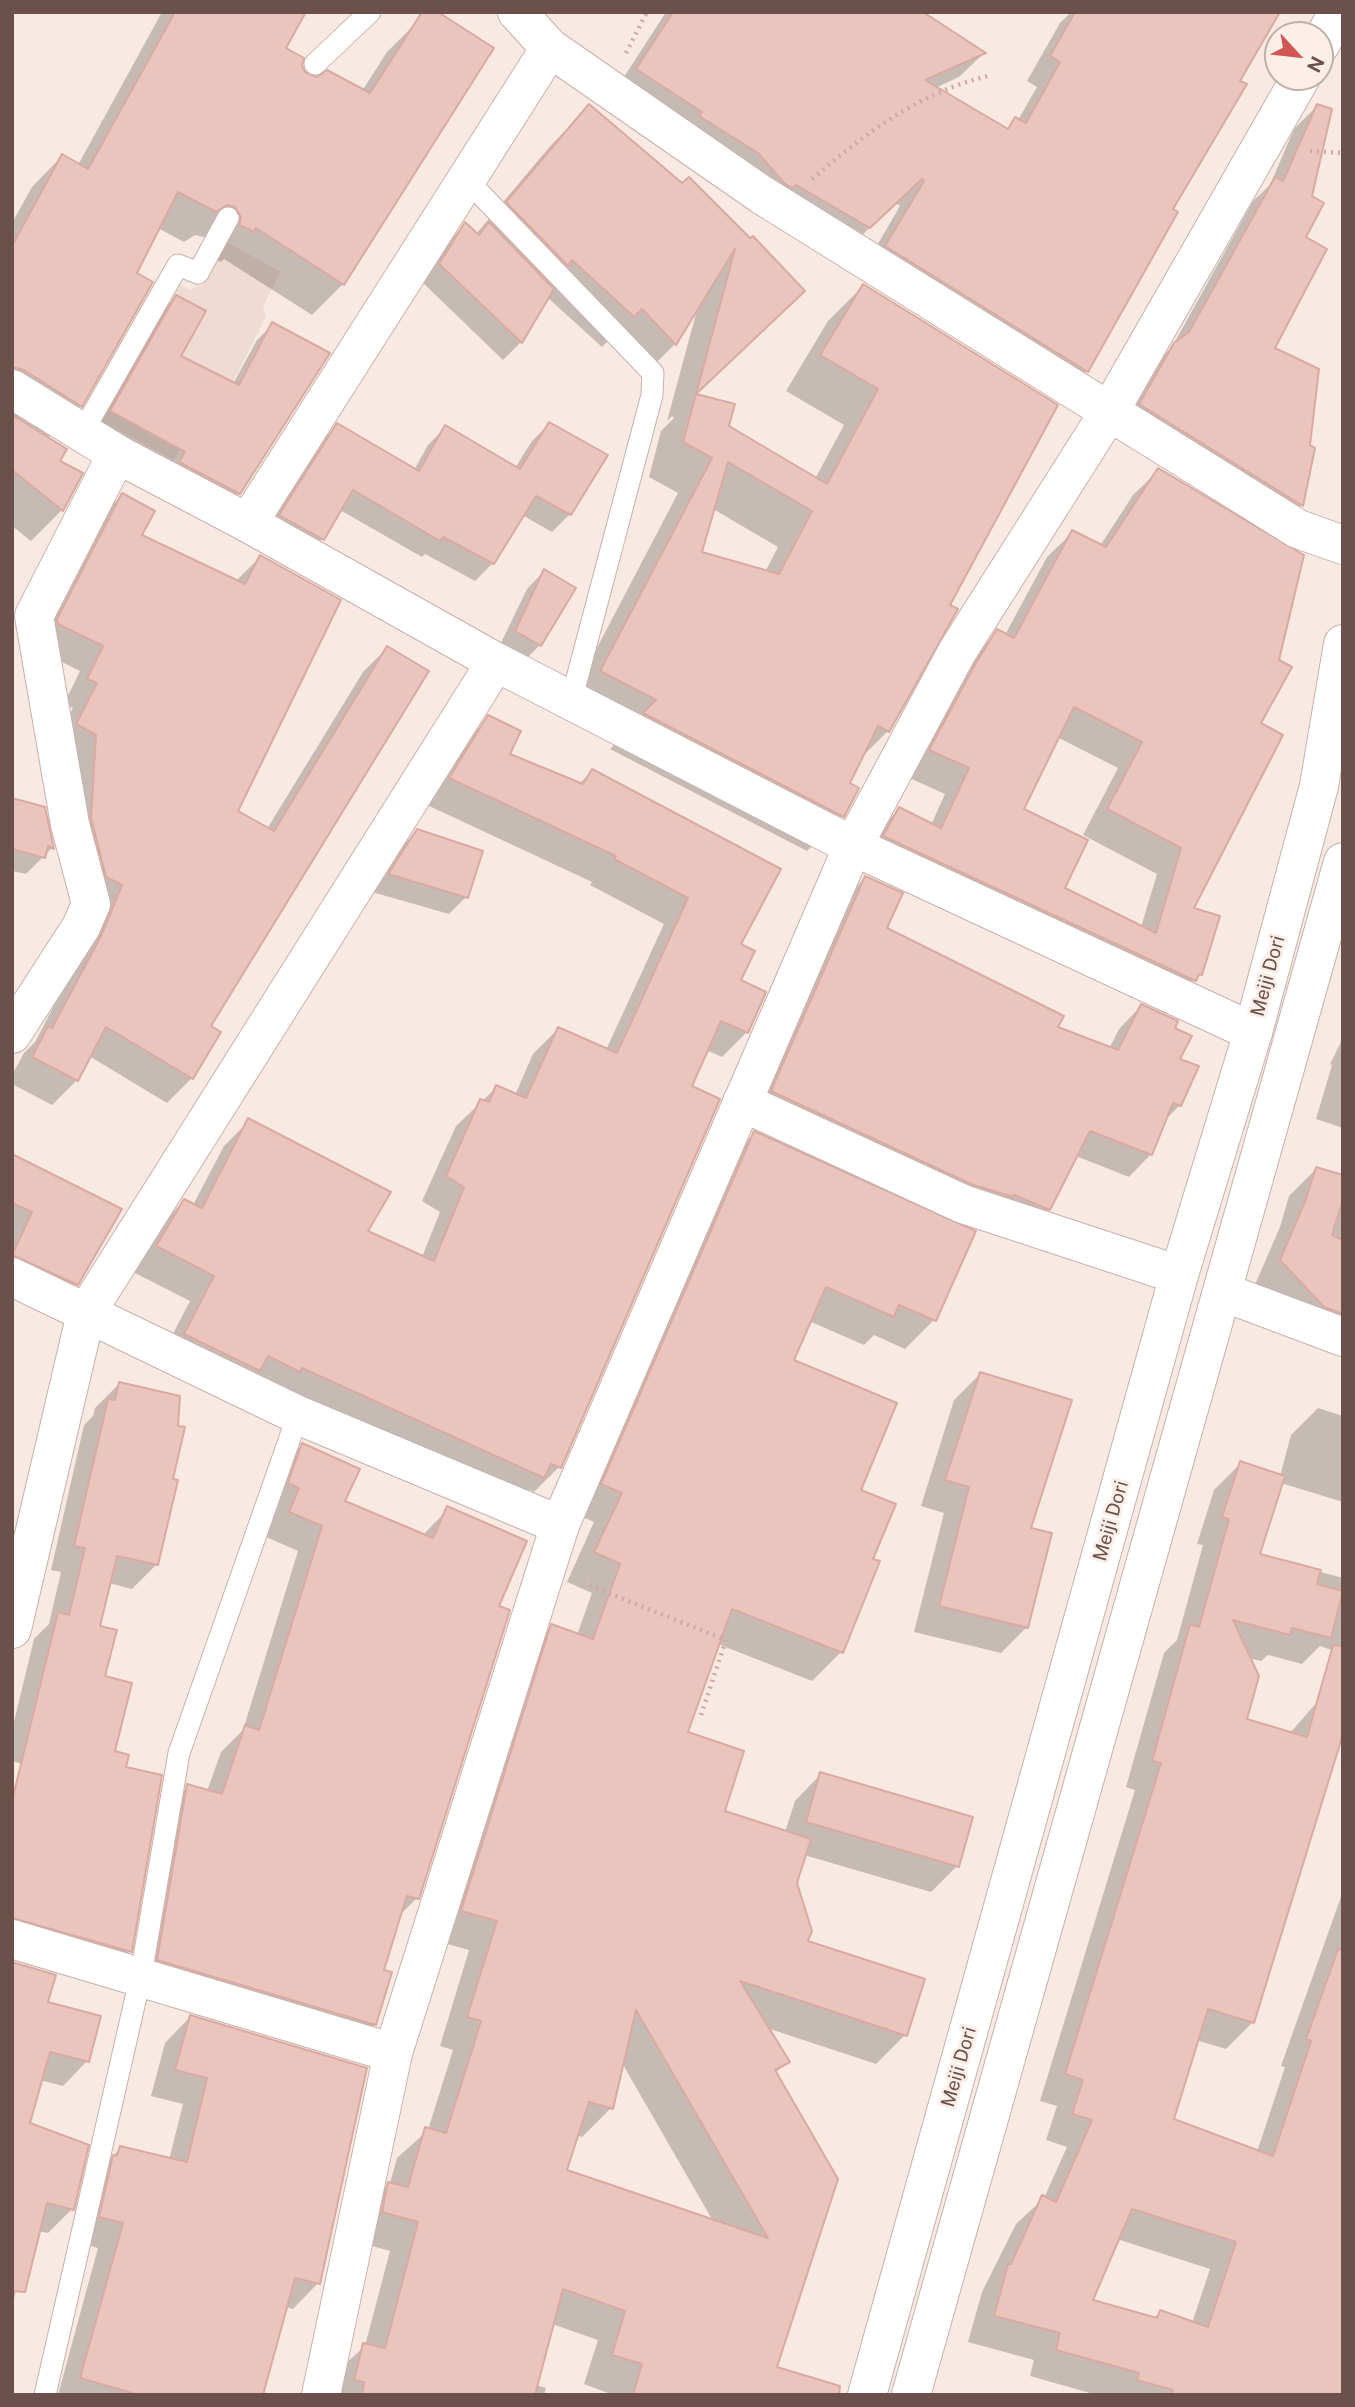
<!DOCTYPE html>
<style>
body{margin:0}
#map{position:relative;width:1355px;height:2407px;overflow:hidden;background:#f8eae2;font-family:"Public Sans",sans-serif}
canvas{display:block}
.frame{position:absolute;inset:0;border:14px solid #6c504c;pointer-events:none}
.north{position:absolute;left:1264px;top:21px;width:70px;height:70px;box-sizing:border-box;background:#fcefe7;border:2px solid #c2afa9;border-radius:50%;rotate:117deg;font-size:19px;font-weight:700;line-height:28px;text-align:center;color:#6c504c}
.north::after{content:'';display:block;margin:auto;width:24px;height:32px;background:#d35657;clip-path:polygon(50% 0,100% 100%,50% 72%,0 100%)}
</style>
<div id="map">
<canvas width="1355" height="2407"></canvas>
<div class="frame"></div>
<div class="north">N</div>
</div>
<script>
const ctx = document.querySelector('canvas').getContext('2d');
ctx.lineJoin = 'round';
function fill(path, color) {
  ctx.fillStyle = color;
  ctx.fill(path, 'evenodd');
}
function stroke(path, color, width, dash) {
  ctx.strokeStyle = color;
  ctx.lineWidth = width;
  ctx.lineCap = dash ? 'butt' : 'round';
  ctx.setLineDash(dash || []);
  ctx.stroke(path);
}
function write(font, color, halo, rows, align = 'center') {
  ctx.font = font + ' "Public Sans",sans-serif';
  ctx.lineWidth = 6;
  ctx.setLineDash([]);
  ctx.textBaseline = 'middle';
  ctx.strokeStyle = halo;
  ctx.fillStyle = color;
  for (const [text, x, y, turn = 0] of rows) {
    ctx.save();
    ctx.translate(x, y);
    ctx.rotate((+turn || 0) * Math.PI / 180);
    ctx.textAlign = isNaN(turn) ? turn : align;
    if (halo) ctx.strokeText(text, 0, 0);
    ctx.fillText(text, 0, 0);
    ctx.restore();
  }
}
fill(new Path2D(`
 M227 242 281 272 263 306 266 316 209 430 188 434 174 460 95 418 170 279 190 290 205 283Z`), '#efdbd1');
fill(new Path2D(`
 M162 12H304L284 49 305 75 362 91 387 52 418 21 343 284 312 315 224 259 221 262 209 256 211 249 204 237 195 235 184 242 158 228 134 274 81 406 47 439 58 462 80 474 62 510 31 541 12 526V223L32 187 62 156 78 165Z
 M666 12H920L984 53 959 77 935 88 1006 129 1018 120 1037 87 1027 81 1060 23 1071 12H1120L1238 82 1133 291 1087 371 1062 396 862 271 900 206 896 203 844 252 613 94Z
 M1317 106 1303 238 1273 349 1308 446 1313 449 1301 505 1279 528 1117 427 1151 368 1172 347 1253 201 1270 185 1294 129Z
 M584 112 750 241 771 322 694 395 732 405 727 427 815 479 844 425 786 391 828 321 863 286 947 605 888 731 860 759 847 784 842 816 807 851 610 749 623 736 566 707 678 493 649 477 661 431 674 418 672 416 667 421 697 310 675 344 644 375 610 339 602 347 547 297 521 342 503 360 422 282 448 242 466 224 476 234 552 144ZM713 509 778 547 765 572 700 553Z
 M176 297 179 356 233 384 257 340 273 324 239 493 223 509 95 427 160 313Z
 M549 424 570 514 552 532 522 515 493 563 475 581 425 554 422 557 340 510 322 539 305 557 263 533 320 443 338 425 414 470 428 445 445 428 515 468 532 441Z
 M1159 470 1191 909 1201 974 1169 1005 874 835 899 809 931 825 945 794 905 776 972 657 998 631 1005 635 1047 557 1073 532 1100 546 1133 495ZM1057 737 1118 768 1083 835 1157 874 1141 927 1062 889 1022 810Z
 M122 495 140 535 236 581 260 557 236 812 267 829 363 672 387 648 209 1027 192 1078 167 1103 89 1056 77 1080 52 1105 12 1084V1075L24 1053 35 1042 77 962 99 910 53 749 73 708 64 704 80 671 34 648 97 520Z
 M544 571 540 645 522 663 498 649 527 589Z
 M489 718 508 755 579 784 592 771 738 945 739 981 747 1032 722 1057 706 1050 689 1087 559 1467 534 1492 530 1490 518 1502 160 1359 190 1301 133 1272 159 1226 184 1201 193 1205 224 1146 249 1121 366 1232 422 1257 440 1212 422 1201 456 1126 497 1087 515 1095 533 1054 558 1029 606 1050 664 924 590 885 592 882 425 804 463 743Z
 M12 800 43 808 52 848 26 874 12 871Z
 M417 831 466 897 449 914 372 892 399 849Z
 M865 878 884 928 1056 1028 1109 1049 1119 1029 1141 1006 1173 1029 1180 1105 1164 1121 1151 1154 1129 1177 1076 1156 1049 1209 1026 1231 750 1114 843 900Z
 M1343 1038V1128L1316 1119 1332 1065 1330 1064Z
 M754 1134 973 1232 934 1320 905 1349 874 1335 864 1345 809 1321 791 1361 858 1491 870 1560 878 1562 841 1652 812 1681 718 1644 686 1733 722 1812 785 1832 795 1801 821 1774 957 1866 931 1892 804 1855 795 1883 806 1942 905 2035 876 2064 767 2028 787 2061 775 2074V2369L805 2395H613L584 2384 598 2340 552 2324 536 2385 546 2388 544 2395H329L334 2374 365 2346 390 2251 354 2241 360 2212 390 2183 397 2158 428 2130 453 2050 440 2046 469 1950 433 1940 523 1655 552 1626 577 1635 592 1593 567 1582 594 1522 574 1513 725 1162ZM622 2063 713 2221 565 2171 576 2135 582 2137 611 2108Z
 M12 1155 77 1284 59 1301 12 1279Z
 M1316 1169 1343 1177V1350L1254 1287 1280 1227 1289 1196Z
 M980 1374 1029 1529 1027 1627 1001 1653 914 1632 944 1513 921 1506 954 1400Z
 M119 1384 171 1480 157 1564 132 1589 109 1583 98 1627 113 1753 124 1768 130 1951 106 1975 12 1947V1791L60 1804 68 1778 12 1761V1730L34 1639 49 1624 61 1572 51 1570 84 1425 93 1416 95 1408Z
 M1318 1408 1343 1416V1502L1281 1483 1258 1555 1343 1578V1654L1320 1646 1302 1664 1268 1655 1261 1661 1248 1658 1245 1720 1290 1733 1318 1701 1253 2022 1226 2049 1196 2040 1172 2120 1257 2152 1285 2067 1281 2066 1343 1891V2395H1097L1030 2376 1034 2360 968 2342 982 2292 1016 2224 1044 2198 1067 2147 1046 2140 1057 2106 1040 2101 1135 1790 1126 1787 1164 1653 1177 1640 1203 1545 1197 1544 1214 1490 1241 1463 1280 1476 1291 1435ZM1117 2239 1210 2269 1192 2323 1160 2312 1153 2319 1090 2302Z
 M302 1445 343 1502 422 1536 448 1509 496 1607 417 1898 399 1916 382 1971 375 2024 350 2049 133 1984 163 1811 188 1786 207 1791 221 1752 243 1730 298 1551 266 1537 275 1513 264 1508 277 1470Z
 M12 1962 54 1976 46 2004 87 2061 63 2086 40 2080 28 2124 72 2209 48 2233 38 2231 20 2272 12 2308Z
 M190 2017 318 2283 293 2309 285 2307 261 2395H58L98 2248 75 2242 95 2173 121 2148 169 2160 183 2104 151 2096 165 2043Z`), '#0003');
const building = new Path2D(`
 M175 12H306L286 48 304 58 302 66 305 72 317 77 327 70 370 93 422 12H438L494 48 344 285 256 228 254 232 239 225 241 217 235 207 227 205 216 212 178 192 137 273 153 282 82 407 24 370 12 367V246L62 154 88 169Z
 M673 12H923L986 53 925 80 1008 129 1015 117 1026 123 1060 62 1050 56 1075 12H1280L1240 81 1247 84 1173 209 1178 212 1088 372 885 246 924 181 922 179 870 228 796 185 792 188 784 183 758 153 699 116 702 112 636 69Z
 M589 104 682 183 689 177 750 238 753 236 805 291 696 394 735 249 676 345 642 309 634 317 572 260 568 266 506 202Z
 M1317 104 1332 109 1312 196 1324 203 1306 237 1327 249 1275 348 1319 369 1310 445 1315 448 1303 506 1139 404 1174 343 1189 332 1275 177 1283 181Z
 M465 222 479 235 489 222 554 289 522 343 439 264Z
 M863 284 1058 405 950 605 958 609 889 732 878 726 850 783 859 788 844 817 643 713 656 700 600 671 712 458 683 442 696 394 735 404 729 426 827 484 878 389 820 355ZM728 462 812 511 779 574 702 552Z
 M176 295 206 311 181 356 239 385 272 322 330 353 240 494 179 462 185 452 110 411Z
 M12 415 67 449 60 461 83 473 63 511 12 470Z
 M549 422 608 455 571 515 536 496 494 564 443 537 440 541 353 490 324 540 279 515 337 423 419 471 445 425 520 469Z
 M1158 468 1304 555 1279 660 1292 667 1261 723 1283 735 1194 908 1220 916 1202 975 1199 974 1196 981 883 836 899 807 941 828 969 768 929 750 976 663 997 629 1014 638 1072 530 1106 547ZM1074 707 1142 742 1107 809 1181 848 1156 933 1065 888 1088 840 1024 809Z
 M122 493 155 511 142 535 245 584 260 555 341 600 238 811 274 831 387 646 429 671 211 1026 221 1032 193 1079 106 1027 78 1081 32 1057 48 1026 52 1028 101 936 122 885 106 877 91 818 96 735 76 724 97 683 87 679 103 646 58 624 57 619Z
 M544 569 576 588 541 646 515 631Z
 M488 715 521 731 510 754 583 784 592 769 781 869 741 944 755 951 741 980 766 992 748 1033 721 1021 692 1086 720 1099 561 1468 551 1464 544 1478 302 1368 300 1372 268 1356 260 1371 184 1334 214 1276 156 1246 184 1199 202 1208 248 1118 391 1192 368 1231 434 1261 464 1187 446 1176 480 1099 489 1102 496 1085 526 1098 558 1027 617 1053 688 898 614 859 616 856 449 778Z
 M12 798 45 807 54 849 48 846 45 858 12 849Z
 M417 829 483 851 468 898 388 874Z
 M865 876 903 893 887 928 1064 1016 1058 1027 1118 1050 1141 1004 1178 1021 1175 1028 1192 1036 1180 1059 1199 1066 1181 1106 1173 1103 1152 1155 1090 1131 1050 1210 1014 1195 1013 1197 971 1184 771 1091Z
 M754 1131 976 1231 936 1321 899 1305 894 1317 826 1287 794 1360 897 1403 861 1490 896 1504 873 1559 880 1561 843 1653 732 1609 688 1732 744 1751 725 1811 811 1839 797 1883 812 1931 808 1941 925 1979 907 2036 740 1981 790 2062 775 2070 838 2179 777 2367 840 2386 839 2395H633L642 2364 612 2355 625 2311 563 2289 535 2395H362L364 2382 354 2380 363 2343 385 2348 418 2222 382 2212 388 2182 408 2187 425 2127 446 2133 481 2021 467 2017 497 1921 461 1911 551 1624 593 1639 620 1564 594 1552 622 1493 601 1484ZM636 2010 768 2238 567 2170 589 2102 613 2109Z
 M12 1154 122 1209 78 1285 12 1255 32 1212 12 1203Z
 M1316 1167 1343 1175V1200L1332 1235 1343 1240V1314L1324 1307 1280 1260 1306 1199Z
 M980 1372 1072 1400 1031 1528 1052 1533 1028 1628 939 1606 969 1487 945 1480Z
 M119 1382 180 1396 178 1426 185 1427 173 1479 178 1480 158 1565 117 1556 100 1626 117 1630 105 1676 132 1683 115 1751 129 1755 126 1767 162 1775 132 1952 12 1918V1801L58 1612 69 1615 85 1548 74 1546 108 1399 115 1400Z
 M302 1443 360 1469 345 1501 433 1538 447 1506 527 1541 499 1606 510 1610 419 1899 407 1896 404 1905 384 1970 392 1972 376 2025 157 1960 187 1784 222 1794 245 1725 259 1730 322 1526 289 1512 299 1488 288 1483Z
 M1240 1461 1285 1476 1260 1554 1321 1570 1317 1584 1343 1591 1331 1638 1292 1628 1290 1635 1233 1620 1259 1676 1247 1719 1307 1737 1333 1645 1343 1646V1734L1254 2023 1208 2009 1174 2119 1273 2156 1311 2041 1306 2039 1338 1949 1343 1950V2395H1172L1173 2390 1137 2380 1139 2373 1056 2350 1060 2333 994 2316 1008 2264H1011L1042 2195 1056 2202 1092 2120 1072 2114 1083 2080 1065 2074 1161 1763 1152 1761 1190 1624 1199 1627 1229 1519 1222 1517ZM1132 2209 1236 2242 1208 2327 1160 2310 1157 2318 1093 2300Z
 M820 1772 973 1817 959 1867 806 1822Z
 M12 1962 56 1975 48 2002 101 2016 89 2062 50 2052 30 2123 89 2145 74 2210 47 2203 25 2292 12 2291Z
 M190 2015 367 2068 320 2284 295 2278 263 2395H139L80 2378 123 2223 99 2217 113 2155 117 2156 120 2146 187 2162 207 2078 175 2070Z`);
fill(building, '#eac5bd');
stroke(building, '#daa9a0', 2);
const service = new Path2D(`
 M315 64 370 12
 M466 179 653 373 652 395 571 701
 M82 433 178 265 198 273 228 218
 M45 2395 141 1975 179 1753 298 1415`);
const minor = new Path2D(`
 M517 12 550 48 762 195 1298 529 1343 545
 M550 48 248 523 496 662 853 846 1253 1032
 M12 1034 81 927 91 904 70 824 34 616 117 454
 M742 1102 963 1204 1179 1275
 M12 1277 298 1415 560 1525
 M1223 1292 1343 1337
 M12 1629 86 1313 496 662
 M12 1939 393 2053`);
const tertiary = new Path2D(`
 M1320 45 1338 12
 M12 389 117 454 248 523
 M321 2395 393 2053 560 1525 853 846 957 652 1109 412 1301 77
 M867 2395 1179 1275 1253 1032 1319 786 1343 644
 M911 2395 1343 862`);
stroke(service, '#c7b1ab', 23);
stroke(minor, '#c7b1ab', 40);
stroke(tertiary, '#c7b1ab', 40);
stroke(new Path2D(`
 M626 53 647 12
 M1310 151 1343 153
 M812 179C864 134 920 92 988 76
 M583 1583 726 1640 701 1715`), '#cea8a1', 4.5, [2, 5]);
stroke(service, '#fff', 21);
stroke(minor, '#fff', 38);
stroke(tertiary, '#fff', 38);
write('19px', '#6c504c', '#fcefe7', [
 ["Meiji Dori",1268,976,-75],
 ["Meiji Dori",1111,1521,-74],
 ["Meiji Dori",959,2067,-74]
]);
</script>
